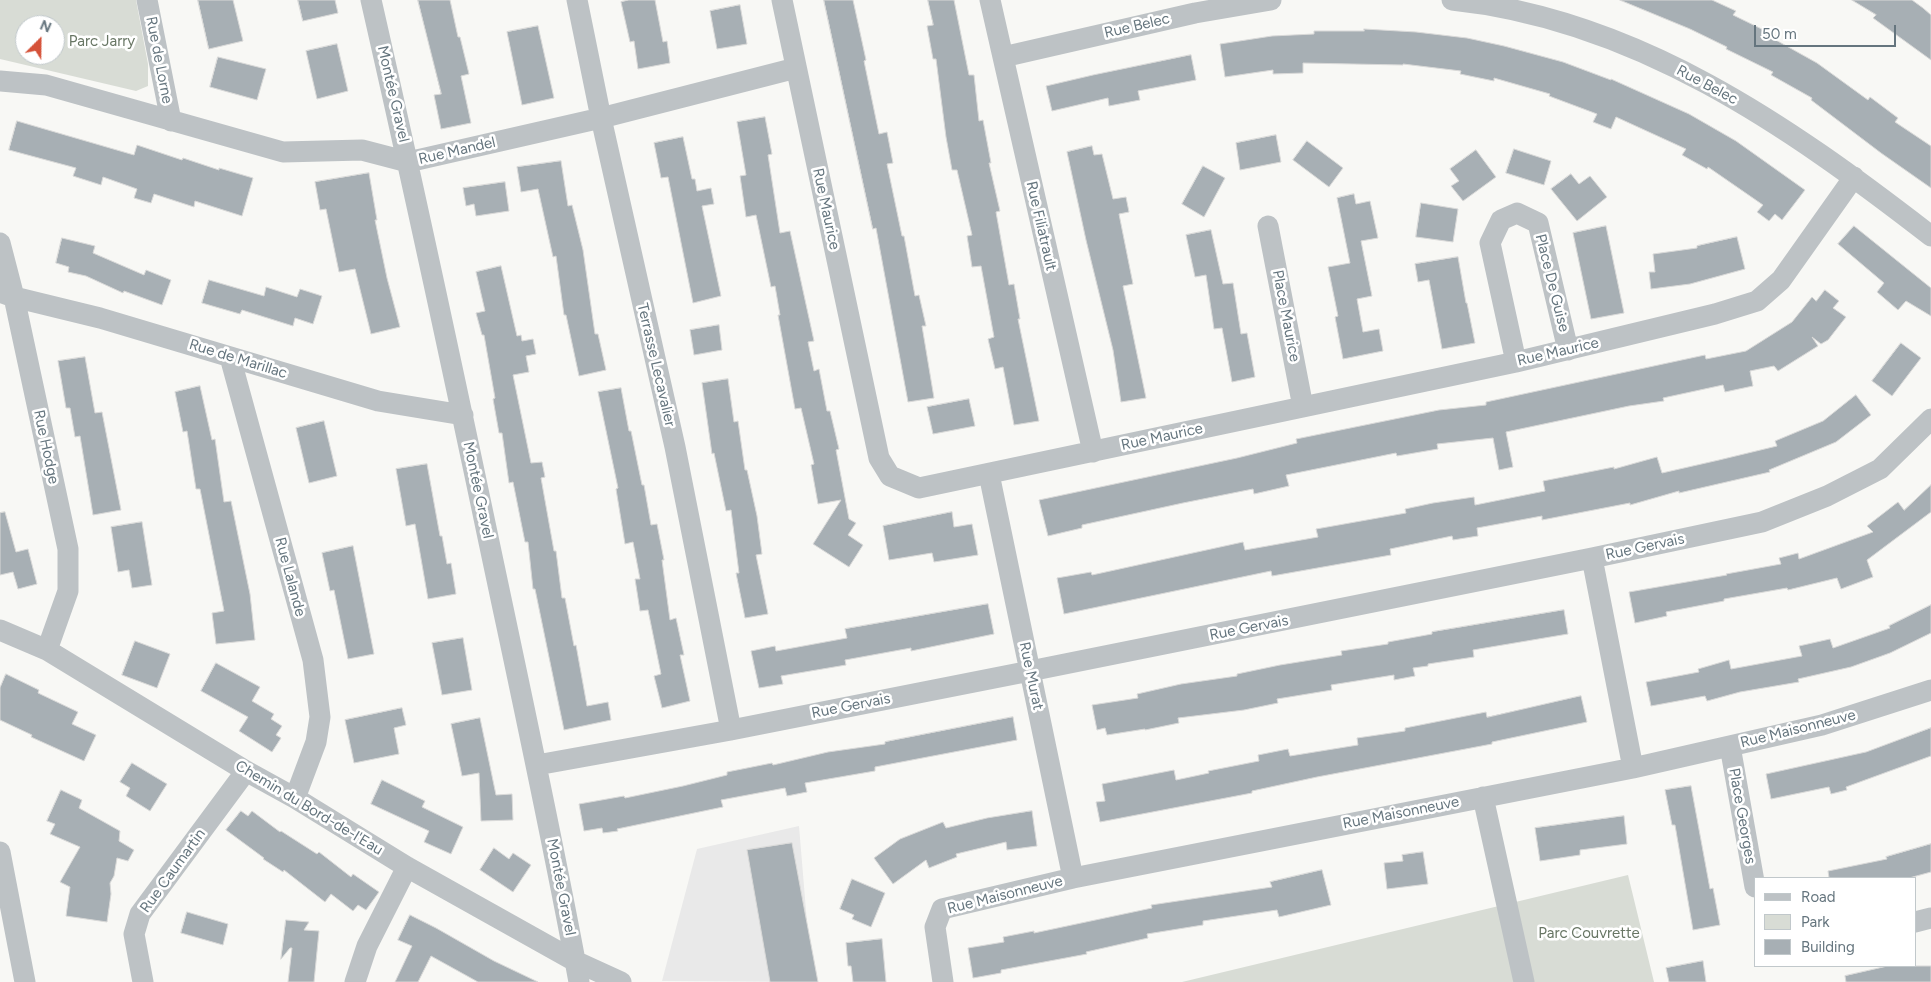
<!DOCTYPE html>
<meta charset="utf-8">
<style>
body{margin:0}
#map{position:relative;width:1931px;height:982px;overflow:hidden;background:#f8f8f5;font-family:Figtree,sans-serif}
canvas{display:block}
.legend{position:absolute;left:1754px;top:877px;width:162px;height:90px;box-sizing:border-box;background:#fff;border:1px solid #c1c8cb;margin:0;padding:6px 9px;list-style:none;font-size:15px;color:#65757e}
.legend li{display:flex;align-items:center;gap:10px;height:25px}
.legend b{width:25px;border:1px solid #c1c8cb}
.north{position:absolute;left:15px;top:15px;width:50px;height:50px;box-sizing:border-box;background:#fff;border:1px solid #c1c8cb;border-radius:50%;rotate:23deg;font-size:14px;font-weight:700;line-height:20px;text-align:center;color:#65757e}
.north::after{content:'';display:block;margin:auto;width:18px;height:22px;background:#d55138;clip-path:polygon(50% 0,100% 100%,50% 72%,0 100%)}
.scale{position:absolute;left:1754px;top:25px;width:142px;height:22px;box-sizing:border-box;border:2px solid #65757e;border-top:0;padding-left:6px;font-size:15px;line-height:18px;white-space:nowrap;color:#65757e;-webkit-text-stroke:4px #fff;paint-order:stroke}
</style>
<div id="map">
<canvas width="1931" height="982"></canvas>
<ul class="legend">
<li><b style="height:6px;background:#bdc2c5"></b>Road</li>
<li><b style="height:14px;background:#d8dcd5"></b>Park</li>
<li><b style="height:14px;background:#a7afb4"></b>Building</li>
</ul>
<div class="north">N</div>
<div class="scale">50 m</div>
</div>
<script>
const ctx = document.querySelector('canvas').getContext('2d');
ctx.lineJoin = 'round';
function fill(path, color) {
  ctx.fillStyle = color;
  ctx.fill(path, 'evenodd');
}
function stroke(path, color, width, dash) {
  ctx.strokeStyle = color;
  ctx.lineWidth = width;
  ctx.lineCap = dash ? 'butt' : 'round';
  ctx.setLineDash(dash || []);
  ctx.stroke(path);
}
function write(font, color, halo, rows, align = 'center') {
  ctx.font = font + ' Figtree,sans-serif';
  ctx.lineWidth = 5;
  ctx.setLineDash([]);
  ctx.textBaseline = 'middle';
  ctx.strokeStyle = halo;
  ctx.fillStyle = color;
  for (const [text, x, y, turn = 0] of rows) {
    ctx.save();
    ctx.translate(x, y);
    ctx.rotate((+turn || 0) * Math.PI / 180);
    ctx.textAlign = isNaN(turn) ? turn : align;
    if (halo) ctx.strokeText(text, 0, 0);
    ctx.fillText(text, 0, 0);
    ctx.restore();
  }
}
fill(new Path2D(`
 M799 826 812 982 662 981 697 849Z`), '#e9e9e9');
fill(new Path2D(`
 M0 0H136L148 64V86L136 91 0 59ZM25 25H55V55H25Z
 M1628 875 1654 982H1182Z`), '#d8dcd5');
const building = new Path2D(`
 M198 0H233L243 41 209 49Z
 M298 0H335L338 13 303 21Z
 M418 0H450L458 37H460L469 74 461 76 471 123 441 129 434 95 441 94Z
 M629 0H655L663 42 667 41 670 63 638 69 634 41 630 42 621 2Z
 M824 0H853L866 60 864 61 879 134 887 132 893 163 887 164 902 236H904L915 296 919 295 926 326H922L934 398 908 402 876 228 873 229Z
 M928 0H954L969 75H974L979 121 983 120 991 163H989L1000 211 996 212 1009 285 1014 284 1020 319H1018L1039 421 1014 425 1003 367 995 369 988 339 994 337 981 266 972 267 967 236 972 235 957 170H952L946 137 936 59H933L927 26 933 25Z
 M1620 0H1712L1736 11 1733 15 1776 36 1774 39 1817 63 1868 100 1870 97 1898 118 1895 122 1931 146V188L1881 153 1811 100 1812 98 1771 75 1773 72 1726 49 1727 47 1690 29Z
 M1852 0H1912L1923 8 1931 15V60L1873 18 1876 15Z
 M740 5 747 44 717 49 710 11Z
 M538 26 554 98 522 105 507 32Z
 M1364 29 1416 32 1467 38 1504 46 1563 62 1611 80V79L1689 114 1736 141 1805 190 1782 220 1775 214 1769 221 1757 212 1763 205 1708 167 1707 169 1682 155 1686 149 1616 117 1611 129 1593 122 1597 114 1549 96 1550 94 1494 78V81L1460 74 1461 71 1403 64V65L1303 63V73L1273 74V70L1225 77 1220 44 1272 36 1314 34V31H1364Z
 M337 44 348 91 317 99 306 51Z
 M1191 55 1196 80 1138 91 1140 100 1109 106 1108 98 1052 111 1046 86 1093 75Z
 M218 57 266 69 257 100 210 87Z
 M765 117 772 154 768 155 780 233 790 231 814 341 808 342 814 371 819 369 827 411H830L839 449 836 450 849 519 856 523 848 535 863 545 849 567 813 544 841 500 818 504 811 465 814 464 801 408 795 409 778 315H780L775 286 771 287 756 215 746 217 740 176 746 175 737 122Z
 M17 121 134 155 137 145 182 160 183 158 219 170V168L253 178 242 216 195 201 194 207 154 194 151 203 134 198 137 189 103 177 101 185 73 176 76 168 9 150Z
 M1276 135 1281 162 1240 170 1236 143Z
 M683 137 692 179H695L697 191 711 188 714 204 702 206 721 296 693 303 668 177 661 178 654 143Z
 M1307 141 1343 168 1329 187 1293 160Z
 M1092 146 1094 155 1102 154 1113 199 1126 197 1129 212 1119 214 1133 284 1123 286 1146 398 1121 402 1113 350 1086 240 1067 152Z
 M1514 149 1551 161 1544 185 1506 173Z
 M1476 150 1496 177 1463 201 1451 186 1459 181 1450 169Z
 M561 161 568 206 572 205 583 250 595 334H598L606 370 579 376 566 315H564L556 256 553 257 538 189 521 192 517 167Z
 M1203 166 1225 178 1204 217 1182 204Z
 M369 173 377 220H375L387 278 400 327 371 334 355 269 339 272 326 209 320 210 315 182Z
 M1571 174 1579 184 1590 176 1607 197 1577 221 1551 189Z
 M505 182 509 211 476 216 474 204 466 206 463 188Z
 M1354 194 1356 204 1370 201 1378 238 1361 241 1372 296 1357 299 1363 332 1379 329 1383 351 1343 359 1335 317 1338 316 1328 267 1350 263 1337 198Z
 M1421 203 1458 209 1453 242 1416 237Z
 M1606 226 1624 313 1591 319 1573 233Z
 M1854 226 1931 288V316L1906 301 1898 310 1877 292 1884 283 1838 244Z
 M1211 230 1223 284 1233 283 1241 334 1247 333 1255 377 1232 382 1222 328 1214 329 1206 275 1195 277 1186 235Z
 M1737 237 1745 269 1690 284 1651 289 1649 272H1655L1653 254 1697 248V246Z
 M62 238 95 246 93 253 144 275 146 270 171 280 162 305 124 291 123 293 86 276 68 272 69 267 56 263Z
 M1458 257 1466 303H1467L1475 343 1442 349 1429 280 1418 282 1415 264Z
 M501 266 517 336 521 335 522 341 533 339 536 354 526 356 529 372 513 375 531 463 542 462 545 477 541 478 554 551H556L562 598H565L574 646 576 645 587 706 608 702 611 720 564 730 535 589H533L528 542H525L513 482 509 483 502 433H499L493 399 495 398 484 335H482L476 313 485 311 476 272Z
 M209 280 264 296 266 287 297 297 300 289 322 296 313 324 295 318 293 326 242 310 240 314 202 303Z
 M1825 290 1839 301 1833 308 1846 317 1828 340 1821 344 1812 337 1818 346 1778 371 1774 366 1750 371 1753 386 1725 392 1723 385 1663 398 1664 401 1629 406 1506 432 1513 467 1499 470 1493 438 1437 444 1438 449 1397 456 1396 453 1286 475 1289 486 1254 494 1253 489 1183 503 1082 525V528L1048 536 1039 500 1237 458 1297 443 1296 439 1439 410 1486 405V402L1705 355 1706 359 1746 351 1792 322 1812 297 1816 301Z
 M719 325 722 350 694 355 690 330Z
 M1901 343 1921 358 1892 396 1872 381Z
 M85 357 95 413 102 412 121 510 93 515 80 436 75 437 70 408H66L58 361Z
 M728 379 734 422 738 421 745 470H747L757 516 762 554 756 555 768 614 745 618 736 573H739L731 510 726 511 714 453 712 454 702 383Z
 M200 386 212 440 215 439 224 502 231 501 250 594 255 640 216 644 212 613 224 611 200 489H196L187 431 183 432 175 392Z
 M621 388 629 431H631L642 485H644L651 525 657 524 664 560H662L670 620 676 618 684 655H680L690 701 662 708 654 676 661 674 648 610 640 611 635 579H640L633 542 625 544 616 489 618 488 598 392Z
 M1856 395 1871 415 1836 442 1769 470 1770 472 1679 493V491L1630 505V503L1542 520V516L1477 528 1478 536 1453 540 1452 536 1390 549 1391 555 1272 576 1271 571 1064 614 1057 578 1091 572 1092 575 1243 542 1245 550 1318 537 1316 529 1406 513 1405 509 1433 503 1474 497 1475 505 1545 491 1543 481 1614 467V469L1657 457 1662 473 1719 460 1777 446 1775 441 1823 421Z
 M969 399 975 426 933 434 927 407Z
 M324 421 337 476 309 483 296 428Z
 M427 464 440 536H442L447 564 451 563 456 594 428 599 415 524 406 526 396 469Z
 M1931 485V512L1867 560 1873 577 1841 589 1837 578 1788 590 1787 588 1724 599V601L1666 612 1667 616 1635 623 1629 592 1727 575 1726 574 1781 564 1779 558 1798 553 1799 559 1873 532 1867 526 1898 502 1904 510Z
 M5 512 16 552 28 549 37 584 18 589 13 572 0 575V513Z
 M952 512 954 527 972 524 978 555 934 562 932 553 889 560 883 526Z
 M142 522 152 585 132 588 129 570 118 572 111 527Z
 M353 546 374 654 348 659 334 590 330 591 322 553Z
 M988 604 994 634 911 651V648L845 660 846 665 781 676 783 684 759 688 751 651 775 646 776 651 847 638 845 629Z
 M1931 605V633L1890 653 1851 667 1798 679 1799 682 1740 692 1707 701 1705 696 1651 706 1646 682 1699 672 1698 669 1729 660 1731 669 1802 656 1799 646 1830 639 1833 648 1890 628 1889 626Z
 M1564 610 1568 634 1473 650 1474 657 1428 664V666L1413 668 1415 676 1394 680V675L1331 685 1332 690 1277 699 1278 703 1244 710 1178 718 1179 723 1145 730V729L1107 735 1105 728 1097 730 1092 705 1138 698 1137 694 1181 684 1237 676V674L1280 665 1342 655 1341 651 1388 644V642L1432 634V632Z
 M463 638 472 690 442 695 432 643Z
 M135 641 170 654 157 688 122 675Z
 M216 663 260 687 252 701 274 714 271 719 282 726 276 735 281 738 272 752 239 731 248 717 201 691Z
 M6 674 39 690 38 693 78 712 72 724 96 735 84 761 31 737 32 735 0 720V688Z
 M1581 696 1587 722 1492 742V744L1317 777 1252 791V793L1100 822 1096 802 1105 801 1102 784 1174 770 1176 780 1209 773 1208 771 1259 761 1258 755 1288 749 1290 756 1358 745 1357 738 1405 731V728L1486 712 1487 717Z
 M402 708 406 725 394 728 399 754 354 763 345 720Z
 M1013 717 1017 740 875 767V771L805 783 807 792 787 796 785 788 721 800 723 807 617 829 618 831 603 833 602 828 584 831 579 804 624 796 625 798 683 786 727 775V772L772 763 773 765 828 752 885 744V742Z
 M480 718 496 795 512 794 513 820 481 821 479 773 462 776 451 724Z
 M1931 728V756L1846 787 1847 790 1831 794 1829 787 1771 799 1766 774 1866 752Z
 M132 763 167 784 150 811 126 796 130 788 120 782Z
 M382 780 425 801 422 807 463 827 451 854 424 842 429 831 371 804Z
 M1691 786 1710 889 1713 888 1720 925 1693 930 1675 825H1672L1665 790Z
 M61 790 82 800 79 808 120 831 119 841 134 850 128 861 117 858 114 876 110 883 111 894 107 922 66 916 70 887 60 882 80 847 50 834 55 824 47 821Z
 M241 811 248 816 252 811 280 832 281 831 317 854 319 852 351 877 353 874 379 892 366 910 358 905 353 911 331 894 325 902 284 870 283 872 263 859 264 858 226 830Z
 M1032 811 1037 846 1007 850 1006 842 956 854 957 857 929 868 926 860 893 884 874 858 900 839 943 822 946 828 987 818Z
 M1624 816 1627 844 1580 850V855L1540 861 1535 828Z
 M792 843 818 982H770L747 850Z
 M1931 844V872L1909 878H1829L1828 871 1887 859 1886 857Z
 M494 848 509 859 513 853 531 865 513 892 480 870Z
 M1423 852 1428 884 1387 889 1384 863 1403 861 1402 855Z
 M1322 870 1331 905 1279 917 1277 910 1203 921V925L1147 934 1148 938 1086 952 1087 954 1001 970V973L973 978 968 948 1004 942 1003 937 1034 931V933L1152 908 1151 905 1272 887 1270 882Z
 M852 879 885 893 871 927 852 919 854 915 840 909Z
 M187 912 228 924 223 945 181 933Z
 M410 915 436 928 494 961 538 982H478L431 956 418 982H395L412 946 398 940Z
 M286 920 309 922 304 930 319 931 314 982H288L292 948H290L281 959Z
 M882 939 886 982H853L851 966H848L846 943Z
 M1703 961 1706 982H1669L1666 968Z
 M1888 966H1931V982H1846L1845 976Z`);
fill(building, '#a7afb4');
stroke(building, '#d9d9d8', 1);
stroke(new Path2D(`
 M147 0 171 121
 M371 0C412 180 451 361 489 542 520 689 552 835 579 982
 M577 0 601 118 675 447 731 730
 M782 0 879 458 890 476 919 488 1516 362 1715 314 1757 301 1781 280 1854 177
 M990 0 1093 452
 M1452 0C1636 19 1789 126 1931 236
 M1003 57 1195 13 1271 0
 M0 81 46 85 283 152 362 150 408 162 601 118 796 68
 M1268 226 1303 407
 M0 243 14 297 68 549V591L47 650
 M0 292 14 297 100 318 378 401 463 415
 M230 357 313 660 320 717 316 742 295 798
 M1516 362 1490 243 1501 220 1517 213 1538 223 1568 350
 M989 474 1073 878
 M1592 558 1633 768
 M0 630 47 650 246 771 295 798 407 867 575 961 621 982
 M1730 746 1755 887
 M537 765 731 730 1030 671 1592 558 1762 522 1827 496 1880 469 1931 419
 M1483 797 1524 982
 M0 852 25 982
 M1915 922 1931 918
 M143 982 134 934 140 914 246 771
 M355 982 367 946 407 867
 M943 982 935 927 942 909 1073 878 1633 768 1822 725 1931 690`), '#bdc2c5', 21);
write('15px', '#65757e', '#fff', [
 ["Rue Belec",1137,26,-13],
 ["Rue de Lorne",159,60,79],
 ["Rue Belec",1707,85,28],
 ["Montée Gravel",393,94,77],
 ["Rue Mandel",457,151,-13],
 ["Rue Maurice",826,209,78],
 ["Rue Filiatrault",1041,226,77],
 ["Place De Guise",1552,283,76],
 ["Place Maurice",1286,316,79],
 ["Rue Maurice",1558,352,-13],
 ["Rue de Marillac",238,359,17],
 ["Terrasse Lecavalier",656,365,77],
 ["Rue Maurice",1162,437,-12],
 ["Rue Hodge",46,447,78],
 ["Montée Gravel",478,490,78],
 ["Rue Gervais",1645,547,-12],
 ["Rue Lalande",290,577,75],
 ["Rue Gervais",1249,628,-11],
 ["Rue Murat",1031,676,78],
 ["Rue Gervais",851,706,-11],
 ["Rue Maisonneuve",1798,729,-14],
 ["Chemin du Bord-de-l'Eau",309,808,31],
 ["Rue Maisonneuve",1401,813,-11],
 ["Place Georges",1742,816,80],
 ["Rue Caumartin",173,871,-54],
 ["Montée Gravel",561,887,79],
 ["Rue Maisonneuve",1005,895,-14]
]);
write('15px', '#687664', '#fff', [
 ["Parc Jarry",102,42],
 ["Parc Couvrette",1589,934]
]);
</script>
